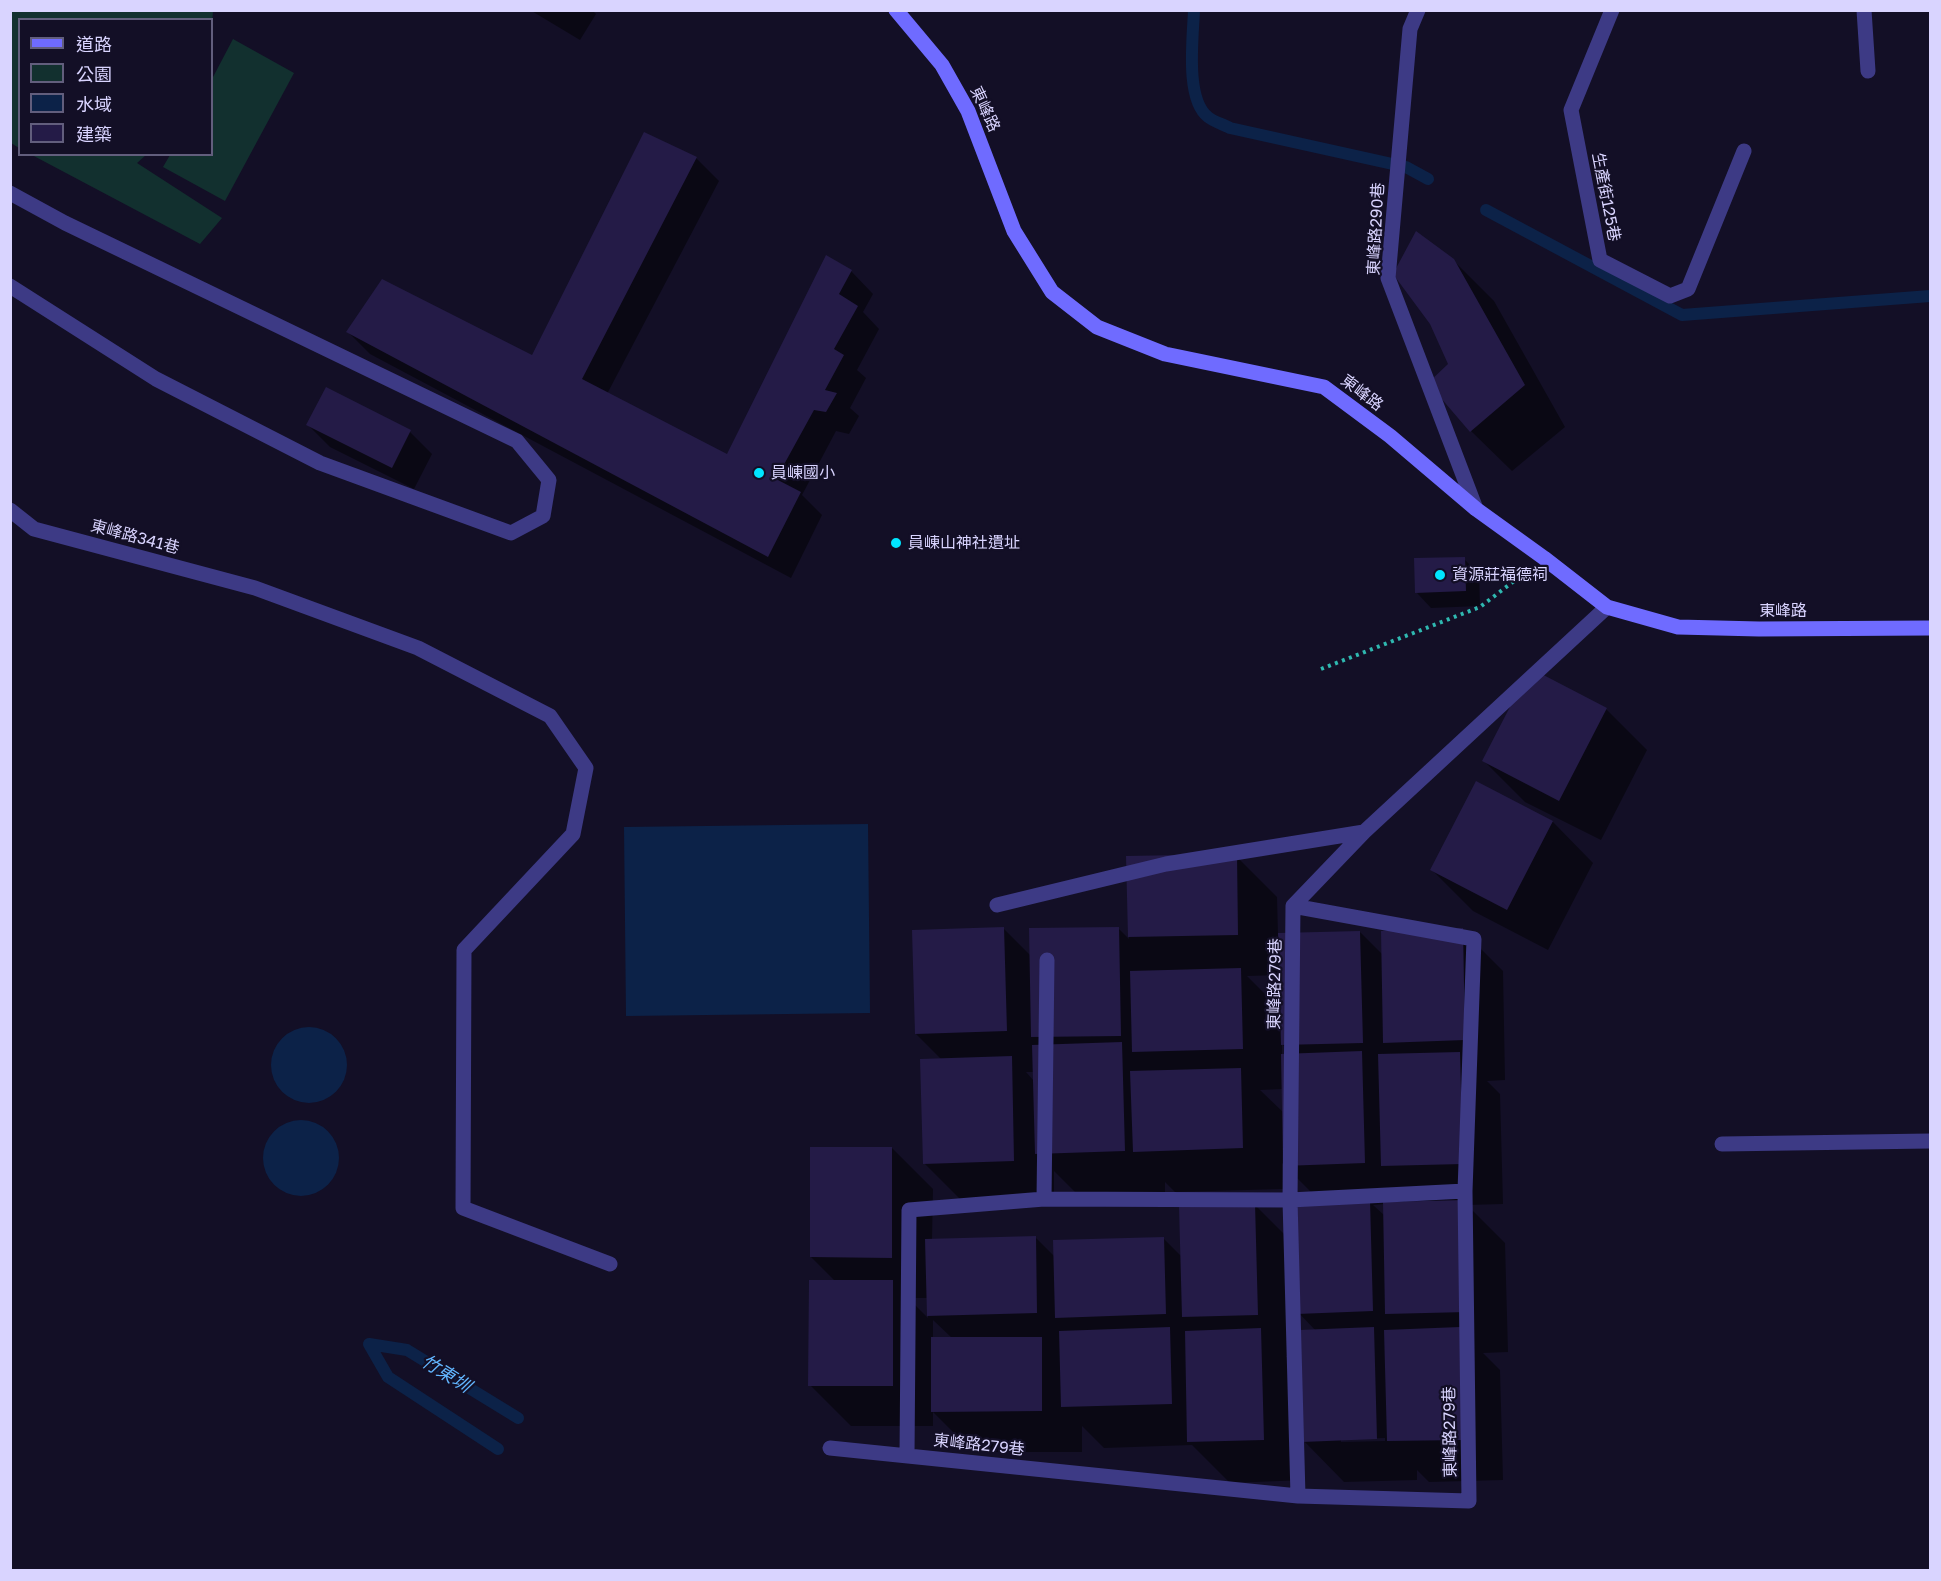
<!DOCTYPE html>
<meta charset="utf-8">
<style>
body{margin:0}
#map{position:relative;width:1941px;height:1581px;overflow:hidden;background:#130f26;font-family:"Golos Text","Noto Sans TC",sans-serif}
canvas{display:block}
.frame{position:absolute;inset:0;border:12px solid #d9d4ff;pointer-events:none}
.legend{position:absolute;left:18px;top:18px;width:195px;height:138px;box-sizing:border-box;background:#130f26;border:2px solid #625e7d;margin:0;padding:8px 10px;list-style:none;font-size:18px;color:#d9d4ff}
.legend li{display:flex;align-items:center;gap:12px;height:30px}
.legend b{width:30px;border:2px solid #625e7d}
</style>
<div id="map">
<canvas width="1941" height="1581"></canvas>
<div class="frame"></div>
<ul class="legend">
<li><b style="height:8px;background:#6f6bff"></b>道路</li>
<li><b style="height:16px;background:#12302f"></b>公園</li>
<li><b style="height:16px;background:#0c2248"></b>水域</li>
<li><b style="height:16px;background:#241b47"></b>建築</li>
</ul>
</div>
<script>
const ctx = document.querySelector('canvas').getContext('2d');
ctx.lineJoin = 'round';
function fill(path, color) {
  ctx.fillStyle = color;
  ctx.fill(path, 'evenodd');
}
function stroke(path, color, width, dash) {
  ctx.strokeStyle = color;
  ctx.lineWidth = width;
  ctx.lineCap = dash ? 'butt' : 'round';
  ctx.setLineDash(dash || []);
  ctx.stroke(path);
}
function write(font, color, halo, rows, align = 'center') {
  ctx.font = font + ' "Golos Text","Noto Sans TC",sans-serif';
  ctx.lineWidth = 4.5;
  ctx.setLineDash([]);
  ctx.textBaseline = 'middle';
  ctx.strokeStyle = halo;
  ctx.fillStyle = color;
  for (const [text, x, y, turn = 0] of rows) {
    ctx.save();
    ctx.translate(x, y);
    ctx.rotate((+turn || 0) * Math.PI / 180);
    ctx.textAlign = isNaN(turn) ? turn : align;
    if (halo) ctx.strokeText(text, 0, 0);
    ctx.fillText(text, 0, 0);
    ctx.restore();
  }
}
fill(new Path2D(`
 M10 11 11 10 213 11 212 25V20H20L19 148 11 143Z
 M233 39 294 73 225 201 163 167 170 155 212 154V79Z
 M32 155H146L137 163 222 218 200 244Z`), '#12302f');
fill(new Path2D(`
 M868 824 870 1013 626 1016 624 827Z
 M271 1065a38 38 0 1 1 76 0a38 38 0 1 1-76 0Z
 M263 1158a38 38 0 1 1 76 0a38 38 0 1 1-76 0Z`), '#0c2248');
fill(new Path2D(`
 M530 10H592L596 14 580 40Z
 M645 134 696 158 719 181 607 394 727 456 851 271 873 294 863 312 879 329 857 370 866 378 850 408 859 416 849 434 836 431 802 495 822 515 791 578 370 354 348 332 533 357Z
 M1453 260 1494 301 1565 427 1512 471 1471 431 1450 364Z
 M327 389 410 432 432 454 414 489 330 447 308 425Z
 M1464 559 1479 574 1480 606 1431 608 1417 593Z
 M1606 709 1647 750 1601 840 1525 802 1484 761Z
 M1477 783 1553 822 1593 863 1548 950 1473 911 1432 870Z
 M1236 856 1277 897 1278 935 1360 932 1383 955 1462 930 1503 971 1505 1080 1487 1081 1500 1094 1503 1204 1467 1205 1505 1243 1508 1352 1483 1353 1500 1370 1503 1480 1429 1482 1417 1470V1480L1344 1482 1303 1440 1304 1480 1230 1483 1192 1445 1104 1448 1082 1426V1452H973L933 1412V1426H851L810 1385 836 1282 811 1257 892 1148 933 1189 932 1240 1035 1237 1055 1257 1163 1238 1182 1257 1255 1205 1298 1248 1322 1203 1282 1163 1283 1189 1175 1192 1165 1182V1192L1077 1194 1054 1171V1201L965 1204 924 1163 942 1060 916 1034 1003 928 1031 956 1118 928 1129 939 1128 857ZM1281 975 1282 1011 1247 976ZM1282 1044 1293 1055H1282ZM1026 1072H1034V1081ZM1283 1089 1284 1113 1260 1090ZM1405 1188 1420 1203H1405ZM1384 1204 1385 1216 1373 1205ZM908 1298H928V1318ZM1297 1311 1316 1331H1297ZM933 1320 952 1338H933ZM1286 1356H1301V1371ZM1385 1438V1441L1341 1442V1439Z`), '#0007');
stroke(new Path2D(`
 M1194 10C1193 38 1185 99 1208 117 1214 122 1223 124 1230 128L1406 167 1428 179
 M1486 210 1682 315 1930 296
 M369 1344 388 1377 498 1449
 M369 1344 407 1350 518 1418`), '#0c2248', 12);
fill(new Path2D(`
 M644 132 697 157 582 379 727 454 826 255 852 270 839 294 858 306 834 349 844 355 825 390 837 393 826 412 814 410 776 479 801 492 768 557 346 332 382 279 532 355Z
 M1416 231 1454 259 1525 385 1470 432 1428 383 1448 364 1430 324 1393 274Z
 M326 387 411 430 392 468 306 425Z
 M1465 557 1466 591 1415 593 1414 558Z
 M1530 668 1607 708 1559 801 1482 761Z
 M1476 781 1553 821 1507 910 1430 870Z
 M1237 854 1238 935 1128 937 1126 856Z
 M1004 927 1007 1031 915 1034 912 930Z
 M1119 927 1121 1036 1031 1037 1029 928Z
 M1463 928 1465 1040 1383 1043 1381 931Z
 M1360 931 1363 1043 1281 1045 1278 933Z
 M1241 968 1243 1049 1132 1052 1130 971Z
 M1122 1042 1125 1151 1035 1154 1032 1045Z
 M1362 1051 1365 1163 1283 1166 1281 1054Z
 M1460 1052 1463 1164 1381 1166 1378 1054Z
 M1012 1056 1014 1161 923 1164 920 1059Z
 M1241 1068 1243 1148 1133 1152 1130 1071Z
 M810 1147H892V1258L810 1257Z
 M1370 1200 1373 1311 1297 1314 1295 1202Z
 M1464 1200 1467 1312 1385 1314 1383 1202Z
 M1255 1203 1258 1315 1182 1317 1179 1206Z
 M1036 1236 1037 1313 927 1316 925 1239Z
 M1164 1237 1166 1314 1055 1318 1053 1240Z
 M809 1280H893V1386H808Z
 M1170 1327 1172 1404 1061 1407 1059 1331Z
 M1374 1327 1377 1439 1302 1442 1299 1330Z
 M1460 1327 1462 1440 1387 1441 1384 1330Z
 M1261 1328 1264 1440 1187 1442 1185 1331Z
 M931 1337H1042V1411L931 1412Z`), '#241b47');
stroke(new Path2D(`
 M1321 669 1480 607 1522 575`), '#2fb8b0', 4, [3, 4.5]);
stroke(new Path2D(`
 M1418 10 1410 29 1388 278 1476 509
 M1612 10 1571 110 1600 260 1670 296 1688 289 1744 151
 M1864 10 1868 71
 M10 193 65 223 517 441 549 480 543 516 511 533 320 463 156 379 10 286
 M10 510 34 529 255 588 418 648 550 716 586 768 573 834 464 950 463 1208 610 1264
 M997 905 1166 864 1364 832
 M1722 1144 1930 1141
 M1044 1199 1047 960
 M830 1448 1298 1496 1469 1501 1465 1191 1474 939 1293 906
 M907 1456 909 1210 1044 1199 1290 1200 1465 1191
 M1298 1496 1290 1200 1293 906 1364 832 1607 607`), '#3d3a85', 15);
stroke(new Path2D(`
 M896 10 942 65 968 111 1014 231 1052 292 1097 327 1165 354 1324 387 1390 436 1476 509 1544 558 1607 607 1678 627 1759 629 1930 628`), '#6f6bff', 15);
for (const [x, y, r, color] of [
 [759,473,6,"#00e5ff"],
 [896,543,6,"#00e5ff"],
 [1440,575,6,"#00e5ff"]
]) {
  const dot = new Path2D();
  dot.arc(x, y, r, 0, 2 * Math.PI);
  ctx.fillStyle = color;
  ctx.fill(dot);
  stroke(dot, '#130f26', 2);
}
write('16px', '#d9d4ff', '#130f26', [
 ["東峰路",985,109,65],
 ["生產街125巷",1606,197,79],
 ["東峰路290巷",1376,229,-87],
 ["東峰路",1362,393,37],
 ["東峰路341巷",135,537,15],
 ["東峰路",1783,611],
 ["東峰路279巷",1275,984,-89],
 ["東峰路279巷",1450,1432,-91],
 ["東峰路279巷",979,1445,6]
]);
write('16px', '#d9d4ff', '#130f26', [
 ["員崠國小",771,473],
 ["員崠山神社遺址",908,543],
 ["資源莊福德祠",1452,575]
], 'left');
write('italic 18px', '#62b6ff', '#130f26', [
 ["竹東圳",446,1374,32]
]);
</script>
